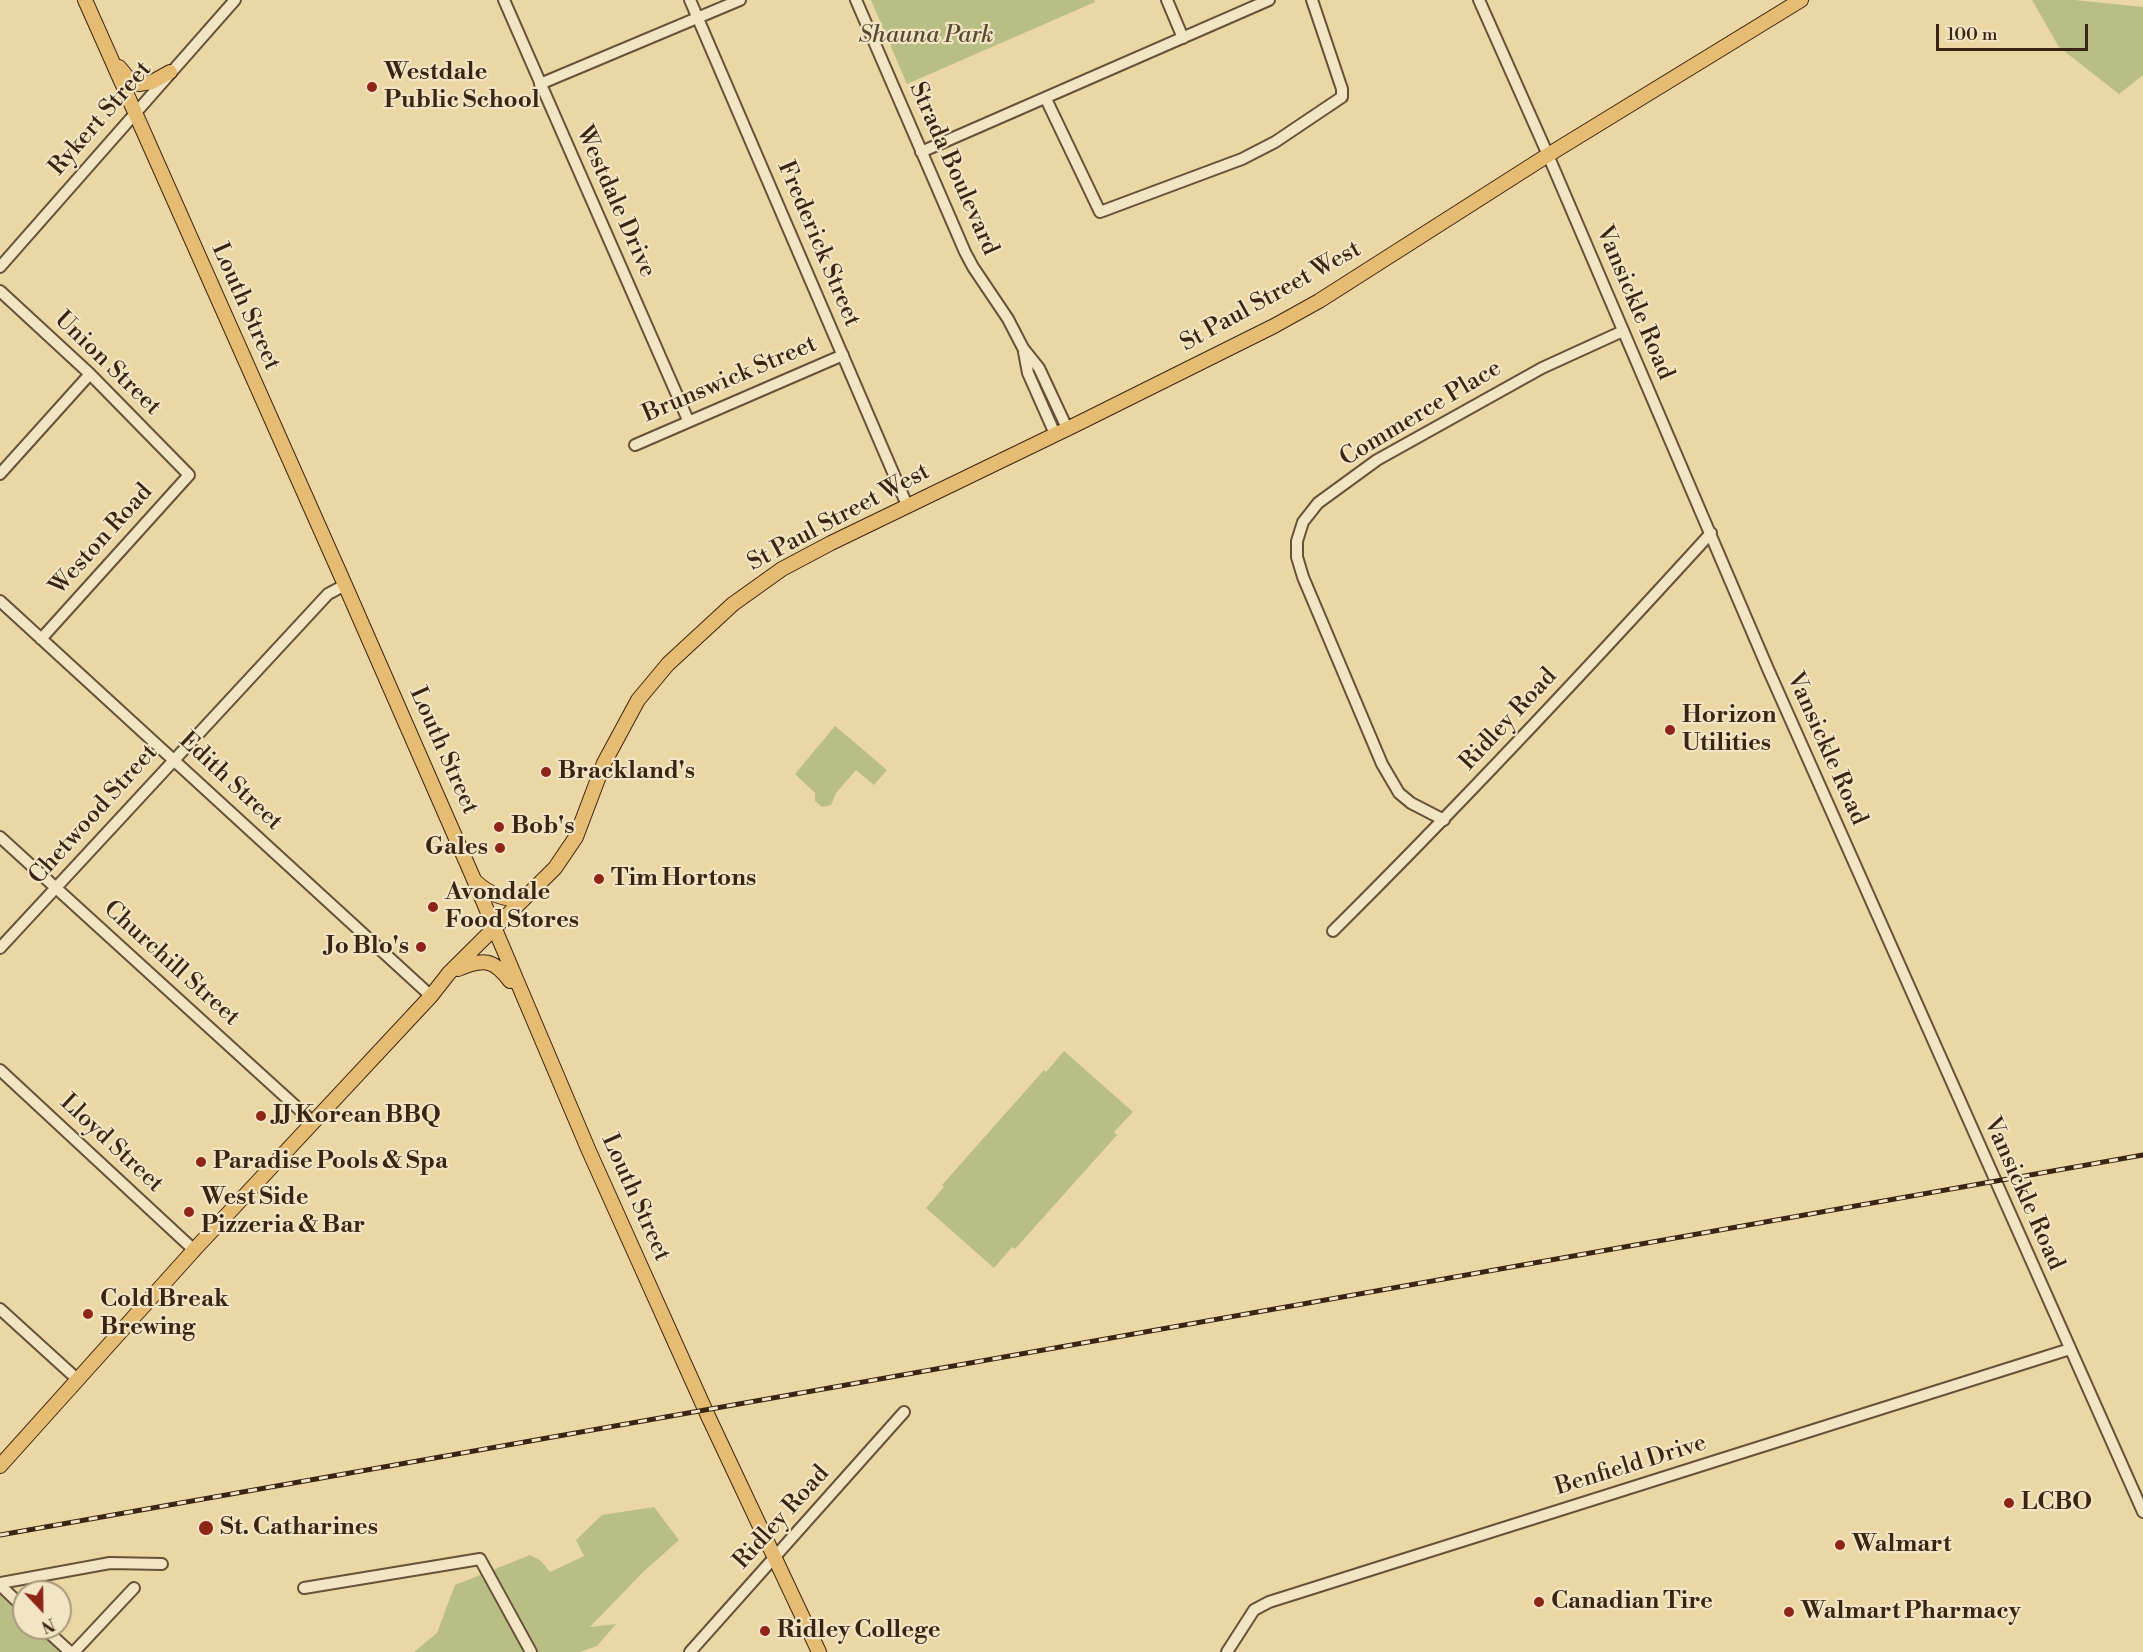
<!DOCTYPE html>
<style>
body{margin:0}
#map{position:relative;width:2143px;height:1652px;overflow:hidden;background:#ead7a4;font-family:"Libre Bodoni",serif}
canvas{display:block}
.north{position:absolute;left:12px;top:1580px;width:60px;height:60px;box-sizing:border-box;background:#f1e5c4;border:2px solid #a9987e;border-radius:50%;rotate:158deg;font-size:16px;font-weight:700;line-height:24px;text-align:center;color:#3c2415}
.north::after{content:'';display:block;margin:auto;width:21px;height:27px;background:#8f2418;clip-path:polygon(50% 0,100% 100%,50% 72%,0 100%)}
.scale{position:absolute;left:1936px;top:24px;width:152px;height:27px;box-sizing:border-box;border:3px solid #3c2415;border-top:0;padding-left:8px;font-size:18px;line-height:21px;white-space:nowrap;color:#3c2415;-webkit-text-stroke:4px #f1e5c4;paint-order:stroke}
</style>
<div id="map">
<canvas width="2143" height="1652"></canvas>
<div class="north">N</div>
<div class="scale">100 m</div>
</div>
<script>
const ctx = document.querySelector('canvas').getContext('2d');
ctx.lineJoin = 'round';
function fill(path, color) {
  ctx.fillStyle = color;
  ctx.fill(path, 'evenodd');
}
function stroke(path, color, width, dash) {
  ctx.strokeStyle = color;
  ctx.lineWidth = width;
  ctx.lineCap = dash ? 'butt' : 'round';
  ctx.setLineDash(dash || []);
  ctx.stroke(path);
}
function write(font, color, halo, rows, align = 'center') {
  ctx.font = font + ' "Libre Bodoni",serif';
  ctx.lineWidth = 4.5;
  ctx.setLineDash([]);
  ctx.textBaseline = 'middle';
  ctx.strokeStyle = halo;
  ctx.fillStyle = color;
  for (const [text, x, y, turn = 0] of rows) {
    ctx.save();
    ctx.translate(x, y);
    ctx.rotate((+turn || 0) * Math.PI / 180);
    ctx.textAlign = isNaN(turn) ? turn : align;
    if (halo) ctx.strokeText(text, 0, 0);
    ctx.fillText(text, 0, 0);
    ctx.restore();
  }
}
fill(new Path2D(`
 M871 0H1094L1095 2 907 84Z
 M2032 0H2074L2143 7V75L2119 94 2059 47Z
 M835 726 887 770 874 785 856 770 836 793 831 805 822 807 815 801V793L795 774Z
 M1064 1051 1133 1112 1114 1132 1117 1135 1015 1249 1012 1247 994 1268 926 1208 944 1187 942 1185 1044 1070 1046 1072Z
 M654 1507 679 1540 643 1572 590 1627 616 1624 597 1646 580 1652H414L437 1633 455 1585 530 1555 541 1561 550 1572 584 1556 576 1540 602 1515Z
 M0 1595 24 1617V1628H37L63 1652H0Z`), '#b8be84');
const minor = new Path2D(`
 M504 0 688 420
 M690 0 907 505
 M856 0 965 252 973 267 1008 319 1023 348 1039 368 1067 428
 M1167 0 1183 38
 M1479 0 1548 155 1768 669 2143 1512
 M540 84 740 0
 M1046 99 1100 212 1242 159 1275 142 1342 97V89L1312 0
 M921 152 1269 0
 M0 267 235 0
 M0 291 90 374 189 475 41 639
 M1024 352 1028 373 1055 434
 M635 445 843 355
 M0 474 90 374
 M0 601 431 996
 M1444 820 1411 803 1399 793 1382 764 1303 577 1297 557V541L1303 522 1318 503 1377 460 1542 368 1623 331
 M0 837 313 1122
 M1333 931C1463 802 1588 668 1711 533
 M0 948 328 594 345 585
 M0 1070 194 1250
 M0 1309 77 1379
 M0 1583 110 1563 162 1564
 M0 1585 24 1608
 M304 1588 480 1559 531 1652
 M44 1628 70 1652
 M74 1652 134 1588
 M690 1652 904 1412
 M1227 1652 1254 1610 1269 1602 2070 1349`);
const major = new Path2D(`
 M85 0 345 585 472 875 589 1151 708 1416 819 1652
 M119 67 128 78 139 84 152 82 170 72
 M476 882C490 895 505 900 523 900
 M458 969C483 958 494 959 510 981
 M0 1466 194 1250 431 996 449 973 555 868 576 837 604 763 638 700 668 664 733 604 782 569 831 543 1075 425 1274 326 1319 301 1548 155 1801 0`);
stroke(minor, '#685139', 14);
stroke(major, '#3c2415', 16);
stroke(minor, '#f1e5c4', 10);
stroke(major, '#e5bc72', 14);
const rail = new Path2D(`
 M0 1535 2143 1155`);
stroke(rail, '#3c2415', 5);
stroke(rail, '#f1e5c4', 3, [9]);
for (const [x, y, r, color] of [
 [372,87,6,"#8f2418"],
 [1670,730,6,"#8f2418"],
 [546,772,6,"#8f2418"],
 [499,827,6,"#8f2418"],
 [500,848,6,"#8f2418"],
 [599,879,6,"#8f2418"],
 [433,907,6,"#8f2418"],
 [421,947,6,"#8f2418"],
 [261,1116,6,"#8f2418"],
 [201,1162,6,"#8f2418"],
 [189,1212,6,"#8f2418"],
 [88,1314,6,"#8f2418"],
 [2009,1503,6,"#8f2418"],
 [206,1528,8,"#8f2418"],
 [1840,1545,6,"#8f2418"],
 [1539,1602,6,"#8f2418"],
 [1789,1612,6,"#8f2418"],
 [765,1631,6,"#8f2418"]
]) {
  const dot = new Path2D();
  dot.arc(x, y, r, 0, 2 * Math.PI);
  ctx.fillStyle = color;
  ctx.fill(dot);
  stroke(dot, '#f1e5c4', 2);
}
write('italic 24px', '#5b4a31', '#f1e5c4', [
 ["Shauna Park",926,36]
]);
write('bold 24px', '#3c2415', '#f1e5c4', [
 ["Westdale",384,73],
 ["Public School",384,101],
 ["Horizon",1682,716],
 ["Utilities",1682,744],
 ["Brackland's",558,772],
 ["Bob's",511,827],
 ["Gales",488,848,"right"],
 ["Tim Hortons",611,879],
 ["Avondale",445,893],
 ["Food Stores",445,921],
 ["Jo Blo's",409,947,"right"],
 ["JJ Korean BBQ",273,1116],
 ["Paradise Pools & Spa",213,1162],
 ["West Side",201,1198],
 ["Pizzeria & Bar",201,1226],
 ["Cold Break",100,1300],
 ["Brewing",100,1328],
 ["LCBO",2021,1503],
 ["St. Catharines",220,1528],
 ["Walmart",1852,1545],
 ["Canadian Tire",1551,1602],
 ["Walmart Pharmacy",1801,1612],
 ["Ridley College",777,1631]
], 'left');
write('24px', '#3c2415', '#f1e5c4', [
 ["Rykert Street",101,119,-49],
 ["Strada Boulevard",953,169,66],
 ["Westdale Drive",615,202,66],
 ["Frederick Street",818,244,67],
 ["St Paul Street West",1271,297,-29],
 ["Vansickle Road",1634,303,67],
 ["Louth Street",245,307,66],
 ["Union Street",107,364,44],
 ["Brunswick Street",730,380,-23],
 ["Commerce Place",1421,414,-31],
 ["St Paul Street West",839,518,-28],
 ["Weston Road",102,540,-48],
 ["Ridley Road",1509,720,-47],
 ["Vansickle Road",1826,749,66],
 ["Louth Street",443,751,66],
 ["Edith Street",230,782,43],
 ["Chetwood Street",94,815,-48],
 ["Churchill Street",171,964,42],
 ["Lloyd Street",111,1144,43],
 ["Vansickle Road",2023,1194,66],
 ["Louth Street",635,1198,66],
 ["Benfield Drive",1631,1466,-17],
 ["Ridley Road",782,1518,-48]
]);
</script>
